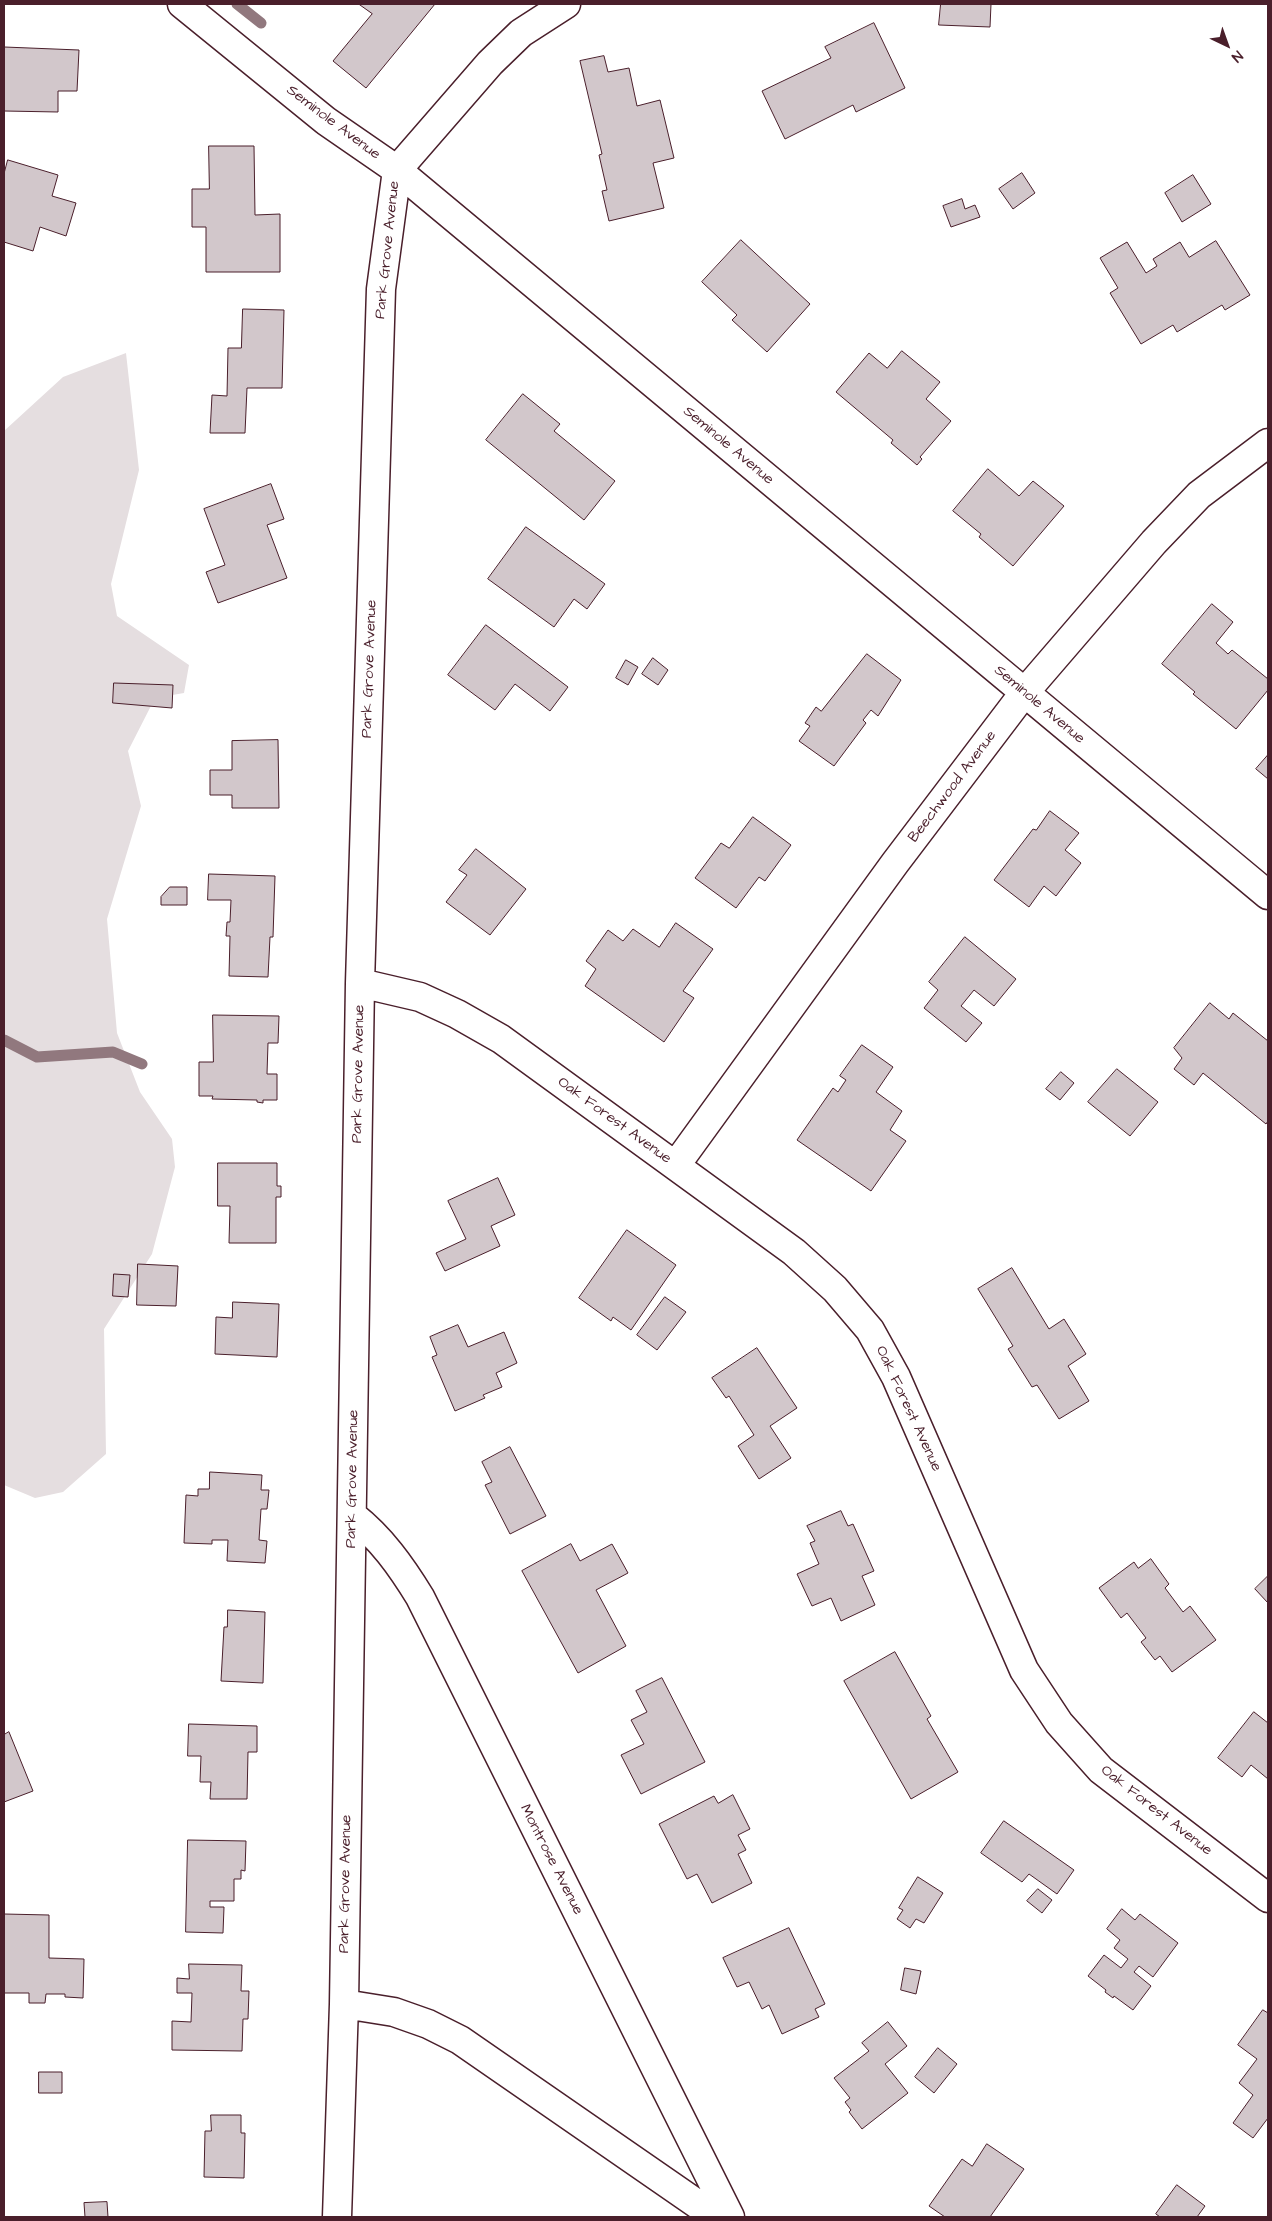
<!DOCTYPE html>
<style>
body{margin:0}
#map{position:relative;width:1272px;height:2221px;overflow:hidden;background:#fff;font-family:"Architects Daughter",sans-serif}
canvas{display:block}
.frame{position:absolute;inset:0;border:5px solid #4a1f2b;pointer-events:none}
.north{position:absolute;left:1202px;top:20px;width:50px;height:50px;-webkit-text-stroke:4px #fff;paint-order:stroke;rotate:138deg;font-size:14px;font-weight:700;line-height:20px;text-align:center;color:#4a1f2b}
.north::after{content:'';display:block;margin:auto;width:18px;height:22px;background:#4a1f2b;clip-path:polygon(50% 0,100% 100%,50% 72%,0 100%)}
</style>
<div id="map">
<canvas width="1272" height="2221"></canvas>
<div class="frame"></div>
<div class="north">N</div>
</div>
<script>
const ctx = document.querySelector('canvas').getContext('2d');
ctx.lineJoin = 'round';
function fill(path, color) {
  ctx.fillStyle = color;
  ctx.fill(path, 'evenodd');
}
function stroke(path, color, width, dash) {
  ctx.strokeStyle = color;
  ctx.lineWidth = width;
  ctx.lineCap = dash ? 'butt' : 'round';
  ctx.setLineDash(dash || []);
  ctx.stroke(path);
}
function write(font, color, halo, rows, align = 'center') {
  ctx.font = font + ' "Architects Daughter",sans-serif';
  ctx.lineWidth = 5;
  ctx.setLineDash([]);
  ctx.textBaseline = 'middle';
  ctx.strokeStyle = halo;
  ctx.fillStyle = color;
  for (const [text, x, y, turn = 0] of rows) {
    ctx.save();
    ctx.translate(x, y);
    ctx.rotate((+turn || 0) * Math.PI / 180);
    ctx.textAlign = isNaN(turn) ? turn : align;
    if (halo) ctx.strokeText(text, 0, 0);
    ctx.fillText(text, 0, 0);
    ctx.restore();
  }
}
fill(new Path2D(`
 M126 353 139 470 111 584 117 616 189 665 184 693 155 698 128 751 141 806 107 919 117 1033 140 1092 172 1139 175 1167 152 1254 104 1329 106 1454 63 1492 35 1498 4 1485V431L63 377Z`), '#e5dee0');
stroke(new Path2D(`
 M237 4 261 23
 M4 1040 37 1057 113 1052 142 1064`), '#91787e', 11);
const building = new Path2D(`
 M359 4H435L366 88 333 61 372 14Z
 M941 4H991L990 27 939 25Z
 M874 23 905 88 856 112 853 105 785 139 762 91 831 58 825 47Z
 M4 47 79 50 77 91H58V112L4 111Z
 M604 56 608 72 629 68 637 106 660 100 674 158 653 163 664 208 609 221 602 191 607 190 599 155 602 154 580 61Z
 M209 146H254L255 215 280 214V272H206V227H192V189H209Z
 M8 160 58 175 52 196 76 203 66 236 40 227 33 251 4 242V174Z
 M1022 173 1035 193 1013 209 999 189Z
 M1193 175 1211 204 1182 222 1165 193Z
 M962 199 965 209 975 205 980 217 951 227 943 206Z
 M741 240 810 304 767 352 732 320 737 315 702 282Z
 M1216 241 1250 295 1225 310 1222 305 1177 332 1173 325 1141 344 1110 293 1118 288 1100 258 1127 242 1146 273 1157 266 1153 259 1180 242 1189 257Z
 M243 309 284 310 282 388H247L245 433H210L212 395 227 396 228 348H241Z
 M902 351 940 382 926 399 951 421 920 457 922 459 917 465 891 443 893 440 836 392 869 353 887 368Z
 M523 394 560 424 554 431 615 481 584 520 486 440Z
 M988 469 1019 496 1033 481 1064 506 1013 566 979 537 981 534 953 511Z
 M271 484 284 519 267 525 287 578 218 603 206 572 225 565 204 509Z
 M526 527 605 584 587 609 574 599 554 627 488 579Z
 M1212 604 1233 622 1216 643 1228 654 1232 650 1268 679V690L1236 729 1193 694 1195 692 1162 664Z
 M486 625 568 687 550 711 515 684 495 710 448 675Z
 M867 654 901 680 878 716 871 710 863 720 866 723 834 766 799 741 810 726 805 723 816 707 821 711Z
 M653 658 668 670 658 685 642 674Z
 M626 660 638 667 628 685 616 678Z
 M114 683 173 685 172 708 113 703Z
 M278 740 279 808H232V795H210V770H232V741Z
 M1268 755V779L1256 769Z
 M1050 811 1079 833 1065 850 1081 863 1056 896 1044 886 1029 907 994 880 1033 829 1036 830Z
 M753 817 791 845 765 881 759 877 736 908 695 878 721 843 729 848Z
 M476 849 526 889 490 935 446 902 467 875 459 870Z
 M209 874 275 876 273 937H270L268 977 229 976 230 936H226L227 922H230L231 900H208Z
 M170 887H187V905H161V897Z
 M676 923 713 949 683 991 694 998 664 1042 585 986 596 969 586 961 608 930 623 941 633 929 659 947Z
 M965 937 1016 979 994 1006 974 990 961 1006 982 1023 966 1042 924 1008 938 990 929 982Z
 M1210 1003 1229 1019 1233 1013 1268 1041V1121L1266 1124 1203 1073 1194 1085 1174 1069 1182 1058 1174 1048Z
 M213 1015 279 1016 278 1043H268L267 1074H277V1100H263V1103L257 1102V1100L212 1099 213 1096H199V1062H213Z
 M862 1045 893 1067 876 1092 902 1111 890 1130 906 1141 871 1191 797 1140 833 1088 838 1092 846 1080 840 1076Z
 M1117 1069 1158 1102 1130 1136 1088 1102Z
 M1061 1072 1074 1083 1060 1100 1046 1089Z
 M218 1163H277V1186H281V1197H276V1243H229L230 1206H218Z
 M498 1178 515 1215 491 1226 500 1246 445 1271 436 1253 466 1239 448 1201Z
 M627 1230 676 1265 631 1330 613 1317 611 1321 579 1298Z
 M138 1264 178 1266 176 1306 137 1305Z
 M1012 1268 1049 1329 1064 1319 1086 1354 1068 1366 1089 1401 1059 1419 1037 1385 1032 1387 1008 1349 1013 1346 978 1289Z
 M114 1274 130 1275 128 1297 113 1296Z
 M665 1297 686 1312 657 1350 637 1335Z
 M233 1302 279 1304 277 1357 215 1354 216 1317 232 1318Z
 M458 1325 468 1347 504 1332 517 1363 496 1373 502 1387 483 1395 485 1398 455 1411 432 1357 437 1355 430 1337Z
 M757 1348 797 1408 770 1426 791 1458 759 1479 738 1446 754 1435 729 1396 726 1398 712 1378Z
 M510 1447 546 1516 510 1534 485 1485 492 1482 482 1462Z
 M210 1472 262 1475 261 1490H269L267 1509H261L259 1540 267 1541 265 1563 227 1561 228 1540H212V1544L184 1543 186 1495 198 1496V1489H209Z
 M841 1511 848 1526 853 1524 874 1571 862 1576 875 1605 841 1621 831 1598 812 1606 797 1574 819 1564 810 1543 815 1541 807 1526Z
 M571 1544 580 1561 612 1544 628 1573 596 1590 626 1646 578 1673 522 1571Z
 M1151 1559 1169 1584 1165 1588 1183 1612 1190 1606 1216 1640 1172 1672 1160 1656 1155 1660 1141 1642 1146 1638 1127 1613 1121 1618 1099 1588 1134 1562 1138 1568Z
 M1268 1576V1603L1255 1589Z
 M228 1610 265 1612 263 1683 221 1681 224 1627H227Z
 M895 1652 931 1716 927 1719 958 1772 911 1799 844 1681Z
 M662 1678 705 1762 641 1794 621 1755 644 1744 631 1720 647 1712 636 1691Z
 M1254 1712 1268 1723V1779L1251 1765 1242 1777 1218 1758Z
 M189 1724 257 1726V1752H248L247 1799H210L211 1782H200L201 1756H188Z
 M9 1732 33 1791 4 1802V1735Z
 M733 1795 750 1829 738 1835 746 1850 738 1854 752 1883 712 1903 697 1874 687 1879 659 1824 714 1796 718 1803Z
 M1004 1821 1074 1870 1057 1894 1029 1874 1022 1882 981 1853Z
 M188 1840 246 1841 245 1871 241 1870V1879H234V1901H210V1907H224L223 1933 186 1932Z
 M918 1877 943 1893 924 1923 916 1919 910 1928 897 1919 903 1910 899 1908Z
 M1038 1889 1052 1900 1042 1913 1027 1901Z
 M1122 1909 1135 1920 1140 1914 1178 1943 1153 1977 1139 1966 1134 1972 1151 1986 1133 2010 1114 1996 1113 1998 1105 1992 1106 1990 1088 1976 1104 1955 1121 1968 1128 1959 1114 1948 1120 1940 1107 1929Z
 M4 1914 49 1915V1958L84 1959 83 1998 65 1997V1994H46L45 2003H29V1993H4Z
 M789 1928 825 2004 815 2009 819 2017 782 2034 769 2005 762 2009 749 1982 737 1987 723 1958Z
 M189 1964 242 1965 241 1991H249L248 2019H243L242 2051 172 2050V2021L191 2022 192 1993H177V1978L189 1979Z
 M905 1968 921 1971 916 1994 901 1990Z
 M1263 2010 1268 2013V2118L1253 2138 1233 2123 1253 2095 1239 2083 1257 2059 1238 2045Z
 M888 2022 907 2046 885 2064 908 2093 862 2129 849 2112 851 2110 845 2102 850 2098 834 2078 869 2051 862 2043Z
 M938 2048 957 2064 934 2093 915 2077Z
 M39 2072H62V2093H39Z
 M211 2115H241V2133H245L244 2178 204 2177 205 2131H211Z
 M987 2144 1024 2169 990 2217H945L929 2206 962 2159 972 2166Z
 M1177 2185 1205 2206 1197 2217H1160L1156 2214Z
 M107 2202 108 2217H85L84 2203Z`);
fill(building, '#d2c7cb');
stroke(building, '#4a1f2b', 1);
const minor = new Path2D(`
 M182 4 326 121 397 170 1268 895
 M360 983 420 997 457 1014 501 1039 794 1252 835 1289 870 1330 896 1377 1024 1670 1059 1723 1101 1770 1268 1898
 M676 1165 895 863 1024 693 1154 542 1199 495 1268 443
 M353 1516C381 1538 401 1566 420 1597L730 2217
 M344 2004 394 2012 428 2024 460 2040 716 2217
 M337 2217 344 2004 360 983 381 289 397 170 490 63 521 33 566 4`);
stroke(minor, '#4a1f2b', 31);
stroke(minor, '#fff', 28);
write('15px', '#4a1f2b', '#fff', [
 ["Seminole Avenue",333,123,37],
 ["Park Grove Avenue",388,250,-84],
 ["Seminole Avenue",728,446,40],
 ["Park Grove Avenue",370,669,-88],
 ["Seminole Avenue",1039,705,40],
 ["Beechwood Avenue",953,787,-53],
 ["Park Grove Avenue",359,1074,-89],
 ["Oak Forest Avenue",614,1121,36],
 ["Oak Forest Avenue",908,1409,65],
 ["Park Grove Avenue",353,1479,-89],
 ["Oak Forest Avenue",1156,1811,38],
 ["Montrose Avenue",551,1860,63],
 ["Park Grove Avenue",346,1884,-89]
]);
</script>
